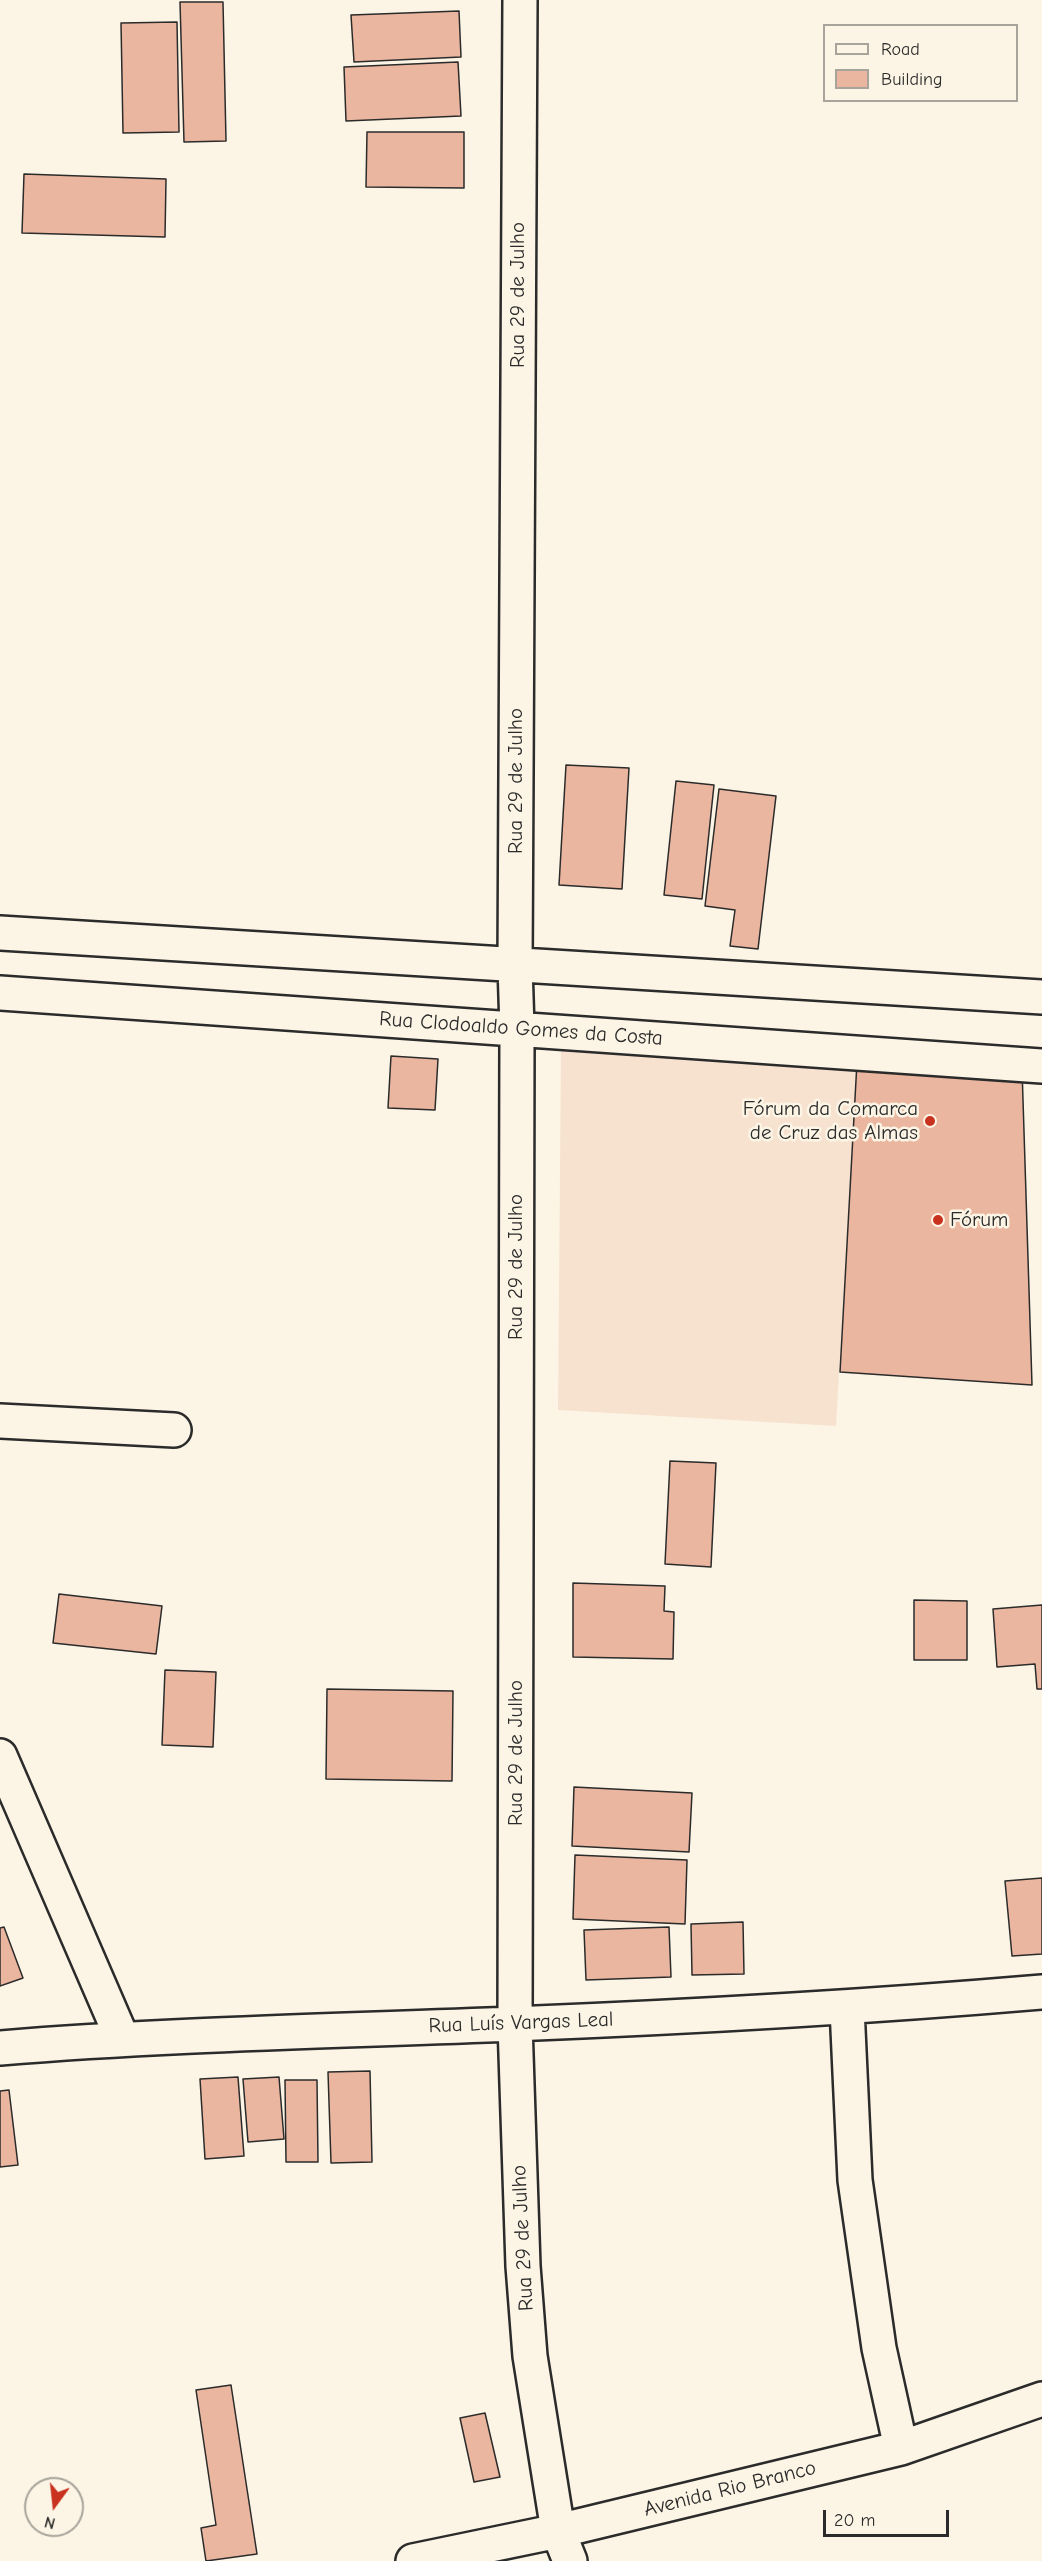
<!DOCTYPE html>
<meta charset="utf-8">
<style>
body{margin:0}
#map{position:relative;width:1042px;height:2561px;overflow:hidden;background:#fcf5e5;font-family:"Comic Neue",sans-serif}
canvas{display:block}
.legend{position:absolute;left:823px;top:24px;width:195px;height:78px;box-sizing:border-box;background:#fcf5e5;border:2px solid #a8a49b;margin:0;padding:8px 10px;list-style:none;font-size:18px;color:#2b2b2b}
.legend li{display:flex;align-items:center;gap:12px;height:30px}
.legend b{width:30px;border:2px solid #a8a49b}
.north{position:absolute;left:24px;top:2477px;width:60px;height:60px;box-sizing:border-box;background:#fcf5e5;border:2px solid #a8a49b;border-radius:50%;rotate:195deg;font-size:16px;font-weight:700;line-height:24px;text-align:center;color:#2b2b2b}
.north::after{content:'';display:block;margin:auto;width:21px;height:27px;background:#c8321e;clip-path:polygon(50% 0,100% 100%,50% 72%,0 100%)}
.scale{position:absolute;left:823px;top:2510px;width:126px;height:27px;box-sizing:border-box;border:3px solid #2b2b2b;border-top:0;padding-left:8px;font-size:18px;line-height:21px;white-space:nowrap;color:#2b2b2b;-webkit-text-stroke:4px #fcf5e5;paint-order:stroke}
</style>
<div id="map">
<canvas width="1042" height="2561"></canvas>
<ul class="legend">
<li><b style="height:8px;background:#fcf5e5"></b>Road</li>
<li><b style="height:16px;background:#ebb69f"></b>Building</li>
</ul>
<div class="north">N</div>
<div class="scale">20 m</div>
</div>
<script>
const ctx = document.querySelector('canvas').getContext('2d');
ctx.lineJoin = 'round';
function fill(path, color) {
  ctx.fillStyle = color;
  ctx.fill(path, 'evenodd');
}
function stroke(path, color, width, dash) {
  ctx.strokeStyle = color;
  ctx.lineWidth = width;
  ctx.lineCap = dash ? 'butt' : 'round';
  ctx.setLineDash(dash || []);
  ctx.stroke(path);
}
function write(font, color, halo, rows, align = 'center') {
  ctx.font = font + ' "Comic Neue",sans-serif';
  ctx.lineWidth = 5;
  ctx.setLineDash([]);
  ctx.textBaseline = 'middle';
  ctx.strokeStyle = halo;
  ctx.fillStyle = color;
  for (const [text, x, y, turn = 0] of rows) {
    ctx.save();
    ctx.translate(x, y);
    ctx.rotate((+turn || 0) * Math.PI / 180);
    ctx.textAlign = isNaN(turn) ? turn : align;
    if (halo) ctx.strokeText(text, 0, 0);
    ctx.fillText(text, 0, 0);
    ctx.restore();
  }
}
fill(new Path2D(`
 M561 1048 857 1062 836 1426 558 1410Z`), '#f7e2d0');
const building = new Path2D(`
 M180 2H223L226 141 184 142Z
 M459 11 461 57 354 62 351 15Z
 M177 22 179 132 123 133 121 23Z
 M458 62 461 116 346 121 344 67Z
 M367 132H464V188L366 187Z
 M24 174 166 179 165 237 22 233Z
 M566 765 629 768 622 889 559 885Z
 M676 781 714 785 702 899 664 895Z
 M719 789 776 796 758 949 730 946 735 910 705 906Z
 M391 1056 438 1059 435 1110 388 1108Z
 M857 1062 1022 1068 1032 1385 840 1372Z
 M670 1461 716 1463 711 1567 665 1564Z
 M573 1583 665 1586 664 1611 674 1612 673 1659 573 1657Z
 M59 1594 162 1606 156 1654 53 1643Z
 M914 1600 967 1601V1660H914Z
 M1042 1605V1689H1037L1035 1664 997 1667 993 1609Z
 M165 1670 216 1672 213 1747 162 1745Z
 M327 1689 453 1691 452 1781 326 1779Z
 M574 1787 692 1793 689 1852 572 1846Z
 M575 1855 687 1860 685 1924 573 1919Z
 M1042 1878V1954L1012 1956 1005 1881Z
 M743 1922 744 1974 692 1975 691 1924Z
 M4 1927 23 1978 0 1986V1928Z
 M669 1927 671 1977 586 1980 584 1930Z
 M370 2071 372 2162 331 2163 328 2072Z
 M238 2077 244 2156 205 2159 200 2079Z
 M279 2077 284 2139 248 2142 243 2079Z
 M285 2080H317L318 2162H286Z
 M9 2090 18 2165 0 2167V2091Z
 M231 2385 257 2554 206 2561 201 2528 216 2525 196 2390Z
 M485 2413 500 2477 474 2482 460 2418Z`);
fill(building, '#ebb69f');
stroke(building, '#2b2b2b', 1.5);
const street = new Path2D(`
 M520 0 515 966 517 1028 515 2024 523 2266 530 2356 558 2531 570 2561
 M0 933 1042 997
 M0 993 1042 1066
 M0 1421 174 1430
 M0 1756 122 2038
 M847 2008 855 2180 879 2348 901 2448
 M0 2048C171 2034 342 2031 513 2024 690 2017 866 2007 1042 1992
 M413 2561 558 2531 901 2448 1042 2399`);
stroke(street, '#2b2b2b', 38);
stroke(street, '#fcf5e5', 33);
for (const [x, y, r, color] of [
 [930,1121,6,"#c8321e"],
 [938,1220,6,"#c8321e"]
]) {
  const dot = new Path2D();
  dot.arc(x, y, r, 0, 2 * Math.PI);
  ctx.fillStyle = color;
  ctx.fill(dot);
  stroke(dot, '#fcf5e5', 2);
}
write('21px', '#2b2b2b', '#fcf5e5', [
 ["Rua 29 de Julho",518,295,-90],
 ["Rua 29 de Julho",516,781,-90],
 ["Rua Clodoaldo Gomes da Costa",521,1029,4],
 ["Rua 29 de Julho",516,1267,-90],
 ["Rua 29 de Julho",516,1753,-90],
 ["Rua Luís Vargas Leal",521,2023,-2],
 ["Rua 29 de Julho",523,2238,-93],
 ["Avenida Rio Branco",730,2489,-14]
]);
write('21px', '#2b2b2b', '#fcf5e5', [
 ["Fórum da Comarca",918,1109],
 ["de Cruz das Almas",918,1133],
 ["Fórum",950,1220,"left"]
], 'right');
</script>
